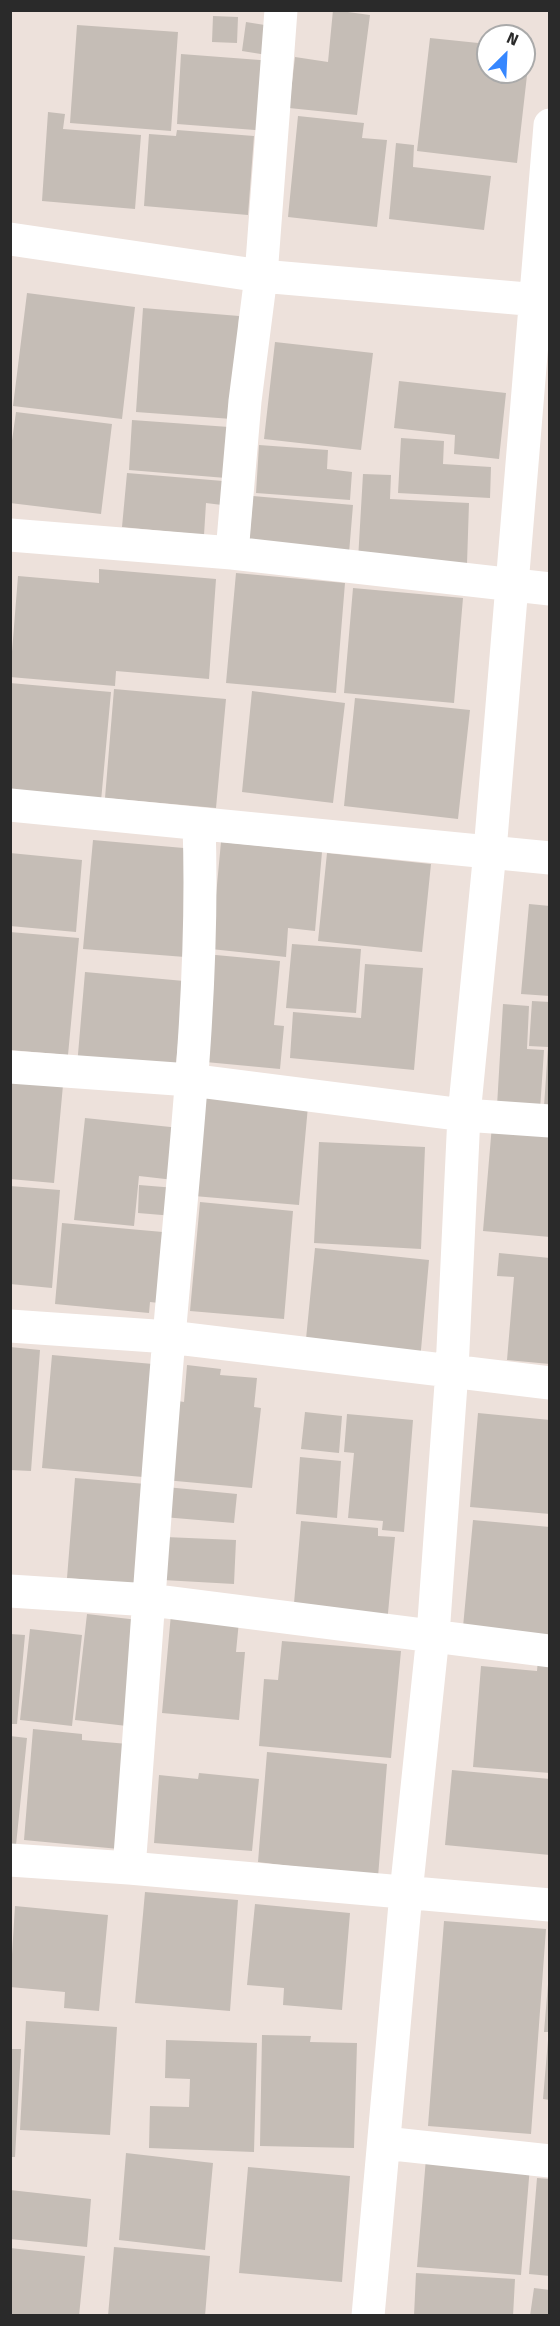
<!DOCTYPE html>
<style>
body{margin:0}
#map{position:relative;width:560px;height:2326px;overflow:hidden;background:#ede1db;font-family:"Fira Sans",sans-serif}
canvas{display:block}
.frame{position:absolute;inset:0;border:12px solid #2a2a2a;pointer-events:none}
.north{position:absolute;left:476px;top:24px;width:60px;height:60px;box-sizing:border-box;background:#fff;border:2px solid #aaa;border-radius:50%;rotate:24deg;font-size:16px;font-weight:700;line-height:24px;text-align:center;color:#2a2a2a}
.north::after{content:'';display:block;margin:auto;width:21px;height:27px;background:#3687ff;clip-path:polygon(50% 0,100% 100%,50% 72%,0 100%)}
</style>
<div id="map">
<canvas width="560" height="2326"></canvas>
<div class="frame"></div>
<div class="north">N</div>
</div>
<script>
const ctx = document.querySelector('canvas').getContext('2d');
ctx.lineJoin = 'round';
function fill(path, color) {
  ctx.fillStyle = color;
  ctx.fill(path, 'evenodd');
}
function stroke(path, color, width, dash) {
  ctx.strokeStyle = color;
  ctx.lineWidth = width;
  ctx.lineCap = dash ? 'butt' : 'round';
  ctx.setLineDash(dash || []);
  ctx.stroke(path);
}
fill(new Path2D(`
 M333 10 370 15 357 115 289 108 295 57 328 62Z
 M213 16 238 17 237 43 212 42Z
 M246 22 271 26 267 55 242 51Z
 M77 25 178 32 171 131 70 123Z
 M430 38 488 44V72H524V48L530 49 517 163 417 151Z
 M181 54 273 61 268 131 177 124Z
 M48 112 65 114 63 129 141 135 135 209 42 201Z
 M298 116 364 123 362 138 387 140 377 227 288 217Z
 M177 130 254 136 248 215 144 206 149 134 176 136Z
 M396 143 414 145 413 167 491 176 484 230 389 219Z
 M27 293 135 307 122 419 13 406Z
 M143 308 239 316 232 419 136 412Z
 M275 342 373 353 361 450 264 439Z
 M399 381 506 393 499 459 454 454 455 435 394 428Z
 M16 412 112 424 101 514 10 503V455Z
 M132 420 229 427 226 478 129 470Z
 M401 438 444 441 443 464 491 467 490 498 398 493Z
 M259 445 328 450 327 469 352 472 350 500 256 493Z
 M127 473 223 481 222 505 206 503 204 535 122 527Z
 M363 474 391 475 390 499 469 503 467 564 358 560Z
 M253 496 353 505 349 553 249 543Z
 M99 569 216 579 209 679 116 671 115 686 10 677 18 576 99 583Z
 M236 573 345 583 336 693 226 683Z
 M353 588 463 598 454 703 344 693Z
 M10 683 111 692 101 801 10 792Z
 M114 689 226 699 216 808 105 798Z
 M252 691 345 703 333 803 242 792Z
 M355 698 470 710 458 819 344 806Z
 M93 840 195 849 185 957 83 949Z
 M221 842 322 852 315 931 288 928 286 957 211 949Z
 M10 853 82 860 76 932 10 926Z
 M327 853 431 864 422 952 318 941Z
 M529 904 550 906V996L521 994Z
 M10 932 79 938 68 1055 10 1050Z
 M292 944 361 949 356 1013 286 1008Z
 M205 954 280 961 274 1025 284 1026 280 1069 195 1061Z
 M365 964 423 968 414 1070 290 1058 293 1012 361 1018Z
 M85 972 184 981 175 1075 77 1066Z
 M532 1001 550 1002V1108L544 1107 548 1047 529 1046Z
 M503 1004 529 1006 527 1049 544 1050 540 1110 497 1106Z
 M10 1080 63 1085 54 1183 10 1179Z
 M202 1096 308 1106 299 1205 194 1196Z
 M85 1118 180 1128 174 1180 139 1176 134 1226 74 1220Z
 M492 1125 550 1129V1237L483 1231Z
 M319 1142 425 1147 421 1249 314 1243Z
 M139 1185 176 1188 174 1216 138 1213Z
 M10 1186 60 1190 52 1288 10 1284Z
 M200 1202 293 1211 284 1319 190 1311Z
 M62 1223 174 1233 168 1304 150 1302 149 1313 55 1304Z
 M315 1248 429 1260 420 1361 305 1349Z
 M499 1253 550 1258V1364L507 1360 514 1277 497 1276Z
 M10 1347 40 1350 31 1471 10 1470Z
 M52 1355 153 1364 143 1477 42 1468Z
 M187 1365 221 1369 220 1375 257 1378 254 1407 261 1408 252 1488 165 1480 172 1400 184 1402Z
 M305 1412 342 1416 339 1453 301 1449Z
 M478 1413 550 1420V1514L470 1507Z
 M347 1414 413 1420 404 1532 382 1530 383 1521 348 1518 354 1453 344 1452Z
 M300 1457 341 1461 337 1518 296 1514Z
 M75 1478 146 1484 137 1584 67 1578Z
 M166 1487 237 1494 234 1523 163 1517Z
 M473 1520 550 1527V1636L463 1627Z
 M301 1521 378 1528V1536L395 1537 387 1624 293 1615Z
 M165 1537 236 1540 234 1584 163 1580Z
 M87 1614 138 1620 127 1726 75 1720Z
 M171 1614 239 1621 236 1652H245L239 1720 162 1713Z
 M30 1629 82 1635 72 1726 20 1720Z
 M10 1634 25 1635 17 1724H10Z
 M282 1641 401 1651 391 1758 259 1746 264 1679 278 1680Z
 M538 1659 550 1660V1773L473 1767 481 1666 537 1671Z
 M33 1729 82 1734V1740L128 1744 119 1849 24 1840Z
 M10 1736 27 1738 16 1845H10Z
 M267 1752 387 1764 378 1877 258 1862Z
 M452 1770 550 1779V1855L445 1845Z
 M199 1773 259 1779 252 1851 154 1843 159 1775 198 1779Z
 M145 1892 238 1900 230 2011 135 2003Z
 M255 1904 350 1913 342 2010 283 2005 284 1988 247 1985Z
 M15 1906 108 1915 99 2011 64 2008 65 1992 10 1987Z
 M444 1921 546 1929 531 2134 428 2126Z
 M548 1984H550V2032H544Z
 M26 2021 117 2027 110 2135 20 2130Z
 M262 2035 311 2036 310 2042 357 2043 354 2148 260 2146Z
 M166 2040 257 2043 254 2152 149 2148 150 2106 189 2107 190 2079 165 2078Z
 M548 2040H550V2100L543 2099Z
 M10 2049H21L15 2157H10Z
 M126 2153 213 2163 205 2250 119 2240Z
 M426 2158 530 2166 521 2275 417 2267Z
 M248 2167 350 2176 342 2282 239 2273Z
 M537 2178 550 2179V2276L529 2274Z
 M10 2190 91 2199 87 2247 10 2239Z
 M114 2247 210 2256 205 2316H108Z
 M10 2248 85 2256 79 2316H10Z
 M416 2273 515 2279 513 2316H414Z
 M534 2288 550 2290V2316H530Z`), '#c5bdb6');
stroke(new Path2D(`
 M10 239 261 276 550 301
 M10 535 232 553 550 589
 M232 553 245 401 261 276 281 10
 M10 805 550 858
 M10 1067 190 1080 464 1115 550 1121
 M10 1326 169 1337 550 1383
 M10 1591 150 1600 550 1651
 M10 1860 129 1868 550 1905
 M129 1868C143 1691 154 1514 169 1338 183 1168 205 994 199 824
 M384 2143 550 2161
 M368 2316 406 1893 433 1635 452 1370 464 1115 490 851 550 125`), '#fff', 33);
</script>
